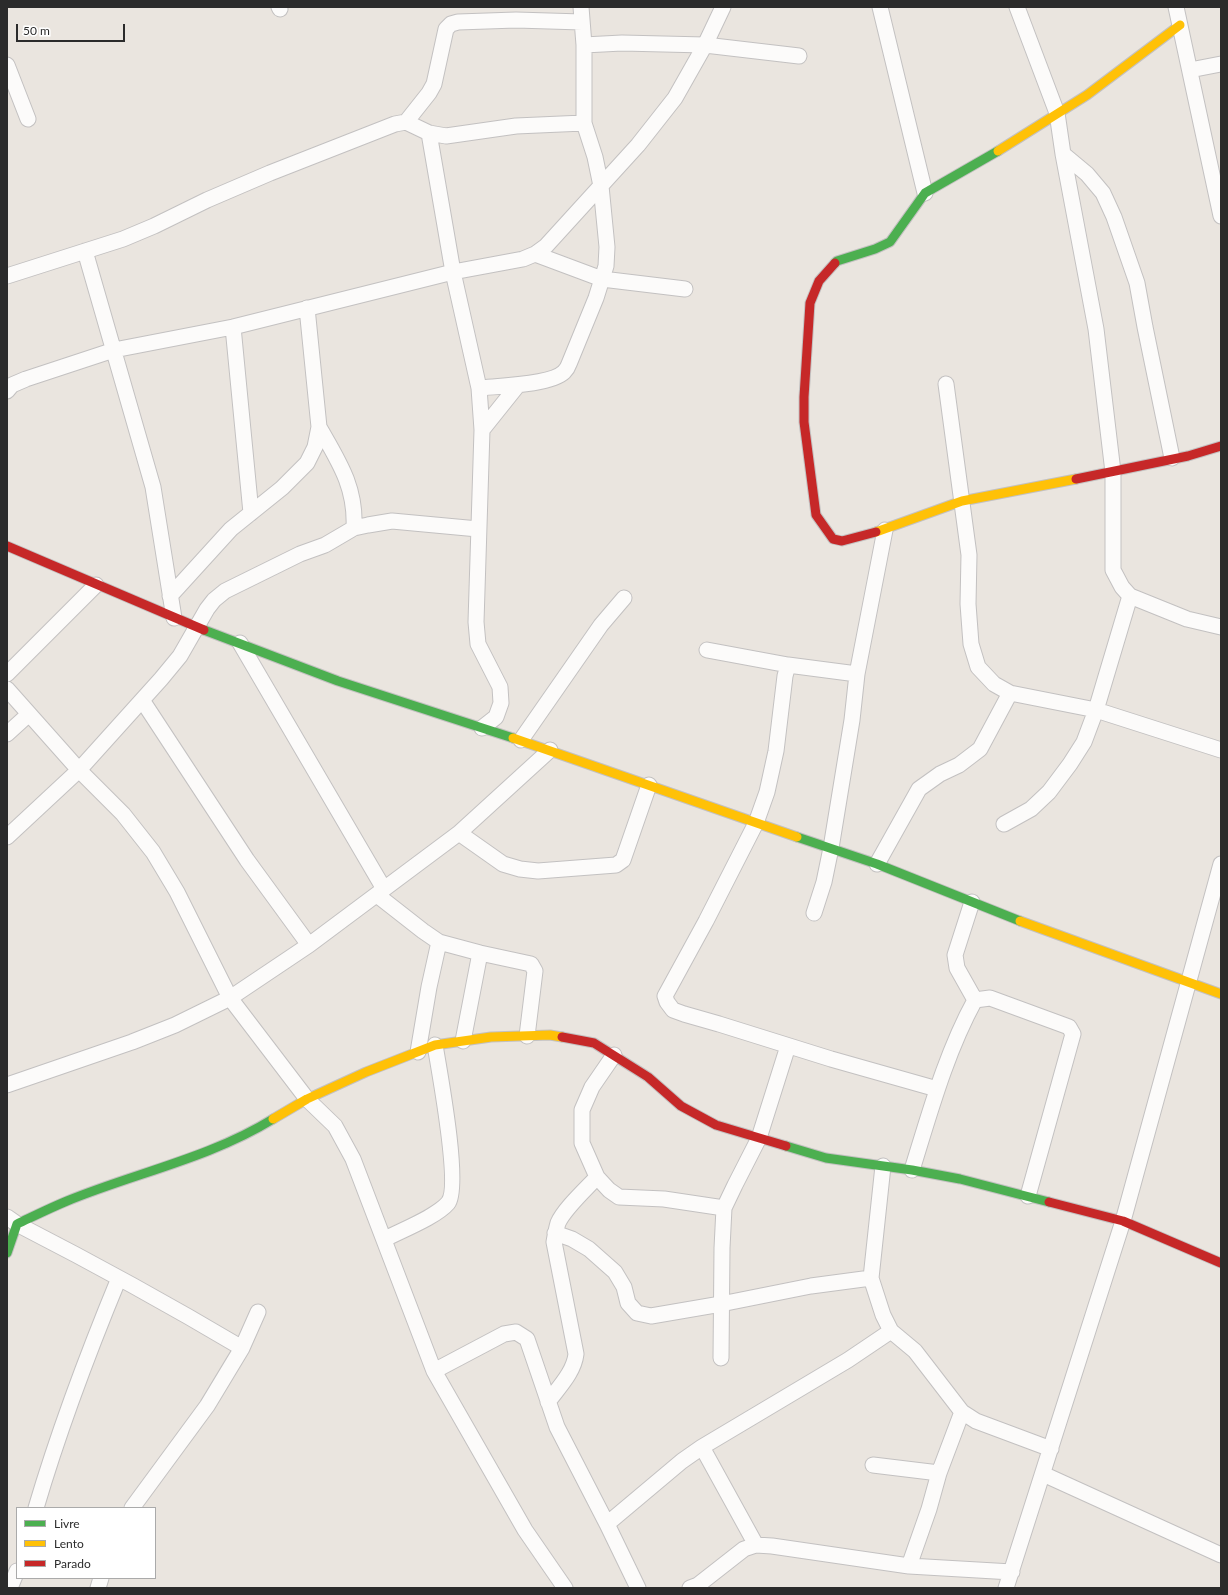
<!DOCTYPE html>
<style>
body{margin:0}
#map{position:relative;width:1228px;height:1595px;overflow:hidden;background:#eae5df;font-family:Lato,sans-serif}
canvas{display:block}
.frame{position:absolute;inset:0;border:8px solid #2b2b2b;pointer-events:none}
.legend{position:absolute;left:16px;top:1507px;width:140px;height:72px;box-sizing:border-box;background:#fff;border:1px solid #aaa;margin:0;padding:5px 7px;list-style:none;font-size:12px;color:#2b2b2b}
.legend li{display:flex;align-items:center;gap:8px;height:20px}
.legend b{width:20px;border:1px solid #aaa}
.scale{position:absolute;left:16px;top:24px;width:109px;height:18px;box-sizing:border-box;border:2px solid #2b2b2b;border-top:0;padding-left:5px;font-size:12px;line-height:14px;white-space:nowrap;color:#2b2b2b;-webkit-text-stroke:3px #fff;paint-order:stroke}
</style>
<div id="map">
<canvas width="1228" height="1595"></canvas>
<div class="frame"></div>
<ul class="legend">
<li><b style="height:5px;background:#4caf50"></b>Livre</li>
<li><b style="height:5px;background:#ffc107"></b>Lento</li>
<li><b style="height:5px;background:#c62828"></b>Parado</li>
</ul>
<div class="scale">50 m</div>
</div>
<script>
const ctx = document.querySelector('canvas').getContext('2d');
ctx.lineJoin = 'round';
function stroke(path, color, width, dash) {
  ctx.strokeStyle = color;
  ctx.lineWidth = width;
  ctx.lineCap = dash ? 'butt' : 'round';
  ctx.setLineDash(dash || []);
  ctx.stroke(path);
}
const street = new Path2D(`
 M279 7 280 9
 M880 7 925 193
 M1017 7 1057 113 1063 154 1096 329 1113 472V570L1122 587 1130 596 1187 619 1221 627
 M1176 7 1221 216
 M584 45 622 43 705 45 799 56
 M7 65 28 119
 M1190 70 1221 64
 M406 122 429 93 434 84 446 29 451 24 458 22 516 20 582 22
 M429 133 453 272 479 388 482 430 476 622 478 644 500 687 501 703 496 717 482 728
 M1063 154 1087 174 1103 193 1114 217 1137 283 1145 327 1172 458
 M85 251 153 487 174 618
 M535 254 602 279 685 289
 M7 276 123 239 154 226 207 200 270 173 395 124 406 122 429 133 446 136 516 126 584 123
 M233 327 251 513
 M946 384 969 555 968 604 971 644 978 667 994 684 1010 693 1096 710 1221 750
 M479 388C498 386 551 385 564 372 566 370 568 367 569 364L596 298 606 266 607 247 601 186 595 157 584 123V45L581 7
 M7 391 12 385 26 379 114 350 233 327 453 272 523 259 535 254 546 246 638 145 675 98 705 45 723 7
 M319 427C339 462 356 487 354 528
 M482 430 518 385
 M170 596 231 529 282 488 307 463 315 447 319 427 307 308
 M240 643 384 889
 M707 650 788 665
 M7 674 96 585
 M857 674 788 665 785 676 776 751 767 792 756 823 706 921 665 996 667 1002 673 1010 684 1014 719 1024 831 1059 937 1089
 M7 689 79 770 123 814 153 852 177 892 230 998 307 1099 335 1126 353 1159 434 1371 525 1530 565 1588
 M142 700 247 860 309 945
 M7 734 29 714
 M521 740 601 625 624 598
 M1004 824 1031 809 1049 792 1070 764 1084 742 1096 710 1130 596
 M459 833 503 864 520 869 538 871 616 865 623 860 649 785
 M7 837 79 770 161 679 180 656 207 609 214 600 225 591 300 554 325 545 354 528 368 525 392 521 478 529
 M877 864 919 789 940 774 959 765 980 749 1010 693
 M377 895 423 931 439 942 480 953 531 964 535 971 527 1036
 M972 902 955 955 957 968 975 1000
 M814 913 824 882 831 848 852 720 857 674 885 530
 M975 1000 990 998 1069 1027 1073 1034 1028 1196
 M463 1041 480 953
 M418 1052 429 987 439 942
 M614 1055 592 1087 582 1110V1143L597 1177 609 1190 619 1197 664 1199 724 1208
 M7 1085 132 1042 175 1025 230 998 309 945 459 833 550 750
 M883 1166 871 1278 883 1315 891 1331 915 1351 962 1412 976 1421 1051 1449
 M912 1170C930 1112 946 1053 975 1000
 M7 1217 17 1224C93 1263 168 1304 242 1348
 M555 1233 572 1239 589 1249 615 1272 624 1287 628 1303 637 1313 651 1316 721 1304 811 1286 871 1278
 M385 1239C402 1230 436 1217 448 1203 461 1187 439 1069 435 1045
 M721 1358 722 1248 724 1208 735 1185 759 1138 788 1046
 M434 1371 504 1334 516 1332 527 1339 557 1427 607 1524 638 1588
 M548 1402C559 1387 574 1372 576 1354L554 1242C555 1236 556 1230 558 1223 564 1209 586 1189 597 1177
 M702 1447 756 1545
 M873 1465 939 1473
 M1043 1474 1221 1555
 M36 1508C59 1430 88 1353 119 1278
 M132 1508 207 1406 242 1348 258 1312
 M607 1524 682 1461 702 1447 848 1360 891 1331
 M909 1566 929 1509 939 1473 962 1412
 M10 1588 17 1571
 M98 1588 101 1578
 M690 1588 698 1585 744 1549 756 1545 772 1546 909 1566 1012 1572
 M1006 1588 1123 1221 1221 864`);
const fast = new Path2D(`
 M835 263 837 261 875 249 890 242 925 193 998 151
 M204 630 338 681 513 738
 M797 837 877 864 1020 921
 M786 1146 826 1158 912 1170 960 1179 1049 1202
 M7 1253 17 1224C34 1216 50 1208 67 1201 135 1173 210 1158 273 1119`);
const slow = new Path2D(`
 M998 151 1087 95 1180 25
 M876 532 962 501 1076 479
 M513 738 797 837
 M1020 921 1221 994
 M273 1119 307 1099 366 1072 435 1045 491 1037 550 1035 562 1037`);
const jam = new Path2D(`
 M835 263 819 281 810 303 804 397V422L816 515 833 539 842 541 876 532
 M1076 479 1188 456 1221 446
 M7 546 204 630
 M562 1037 594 1043 648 1077 681 1106 716 1125 786 1146
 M1049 1202 1123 1221 1221 1263`);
stroke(street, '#c3c1c1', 17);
stroke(fast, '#c3c1c1', 11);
stroke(slow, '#c3c1c1', 11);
stroke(jam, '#c3c1c1', 11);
stroke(street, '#fcfbfa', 15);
stroke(fast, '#4caf50', 9);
stroke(slow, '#ffc107', 9);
stroke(jam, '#c62828', 9);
</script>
